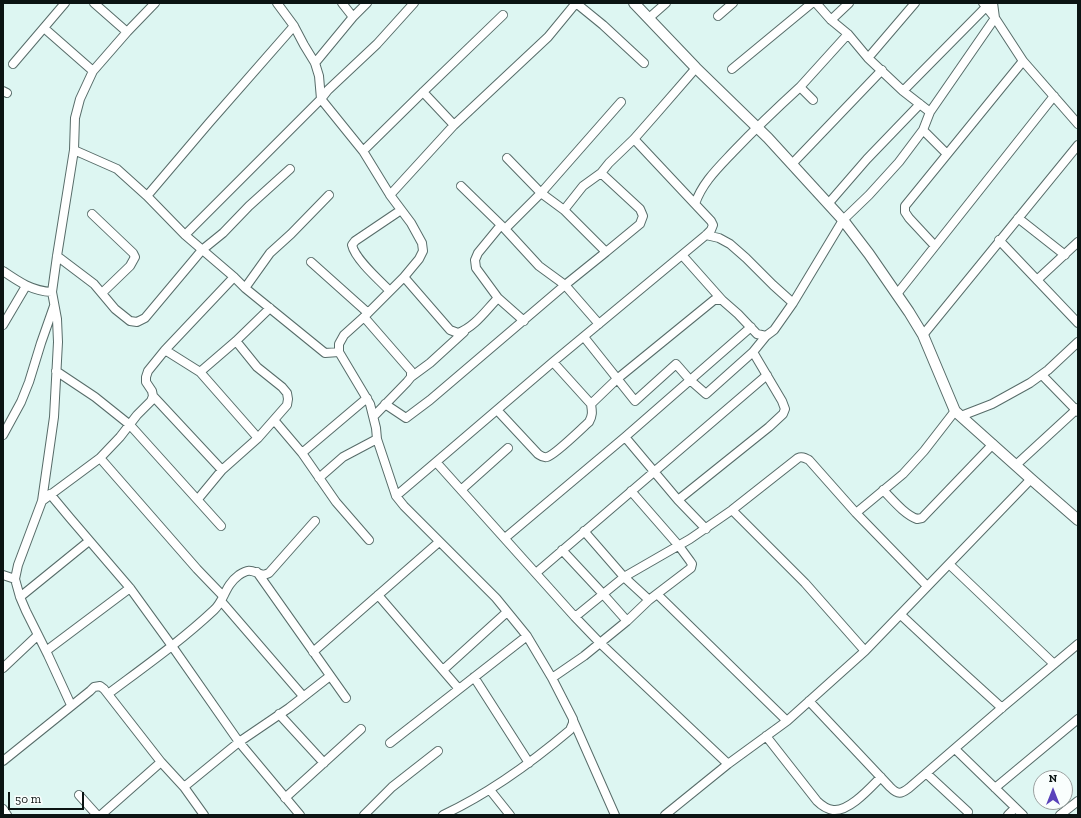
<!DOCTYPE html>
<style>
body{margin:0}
#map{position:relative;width:1081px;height:818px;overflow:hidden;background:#ddf6f2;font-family:"Zilla Slab",serif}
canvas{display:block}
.frame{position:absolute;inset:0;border:4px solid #0b1413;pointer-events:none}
.north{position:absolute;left:1033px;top:770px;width:40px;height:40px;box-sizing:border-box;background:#f9fefd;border:1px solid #9aa09f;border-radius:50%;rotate:0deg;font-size:11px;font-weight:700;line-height:16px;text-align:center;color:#0b1413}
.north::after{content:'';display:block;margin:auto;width:14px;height:18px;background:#5942ba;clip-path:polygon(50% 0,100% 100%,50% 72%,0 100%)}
.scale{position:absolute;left:8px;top:792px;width:76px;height:18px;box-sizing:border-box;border:2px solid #0b1413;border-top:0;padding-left:5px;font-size:12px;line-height:14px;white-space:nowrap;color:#0b1413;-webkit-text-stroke:3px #f9fefd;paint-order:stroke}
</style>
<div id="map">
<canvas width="1081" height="818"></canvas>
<div class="frame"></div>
<div class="north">N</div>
<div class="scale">50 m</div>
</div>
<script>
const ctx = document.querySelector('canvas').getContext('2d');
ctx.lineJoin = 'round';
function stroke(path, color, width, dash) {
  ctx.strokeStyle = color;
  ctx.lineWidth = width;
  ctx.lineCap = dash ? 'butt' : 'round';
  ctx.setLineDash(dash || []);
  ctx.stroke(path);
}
const minor = new Path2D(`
 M94 3 127 32
 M277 3 294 26 304 45 315 63 319 76 321 99 363 151 390 195 411 223 422 243 423 251 419 259 404 277
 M342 3 353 17
 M576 3 603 25 644 63
 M816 3 831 20 848 34 868 58 903 91 930 112 995 18 983 3
 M993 3 995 18 1023 61 1078 124
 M718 16 733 3
 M649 18 666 3
 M831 20 849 3
 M44 28 93 71
 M868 58 915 3
 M315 63 353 17 367 3
 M13 64 65 3
 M732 69 812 3
 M800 87 848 34
 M3 91 7 93
 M903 91 986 7
 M423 92 454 125
 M923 130 947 154
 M363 151 423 92 503 15
 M507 158 541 193 564 210 606 252 565 285 599 324
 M792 164 882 70
 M601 173 640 209 643 216 640 224 606 252
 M461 186 501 225
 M390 195 454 125 548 37 576 3
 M147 196 209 123 294 26
 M695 204 634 139 656 114 696 68
 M828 204 867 159 920 104
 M564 210 583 186 601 173 609 163 634 139
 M92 214 133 253 135 257 130 266 102 293
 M1018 218 1065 255
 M185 235 321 99 328 90 377 44 414 3
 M706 235 719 238 730 244 746 258 773 285 793 303
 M999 240 1078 323
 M935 246 909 218 905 212V206L1023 61
 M682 255 722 300
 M57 256 94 284 115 309 130 321 137 322 145 318 202 250 223 233 249 206 290 169
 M311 262 368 313
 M3 271C19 282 32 291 52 292
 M234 277 245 288 325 353 339 352
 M1037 280 1078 242
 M245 288 270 253 291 234 329 195
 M390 291C379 280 355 259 352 245L355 241 401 210
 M897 294 1054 96
 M364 317 411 371V377L407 382 374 416
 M524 321 498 298 476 268 475 260 478 253 501 225 505 229 541 193 621 102
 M3 325 26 286
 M923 335 1078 145
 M584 337 635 401 676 364 690 380 706 394 753 352 766 336
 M165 350 200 372 258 438
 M553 362 591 404 617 379 714 300H722L738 314 757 334 766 336 774 330 793 303 843 220 869 195 899 162 923 130 930 112
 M56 371 95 397 130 425 221 526
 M200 372 236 341 270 308
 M1042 375 1078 412
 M411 377 430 363 464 332
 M153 396 222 470
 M385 404 406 418 430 400 565 285 539 266 505 229
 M497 410 538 454C541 456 543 458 547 457 555 455 581 429 589 422 593 415 592 411 591 404
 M961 416 992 404 1030 383 1048 370 1078 342
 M274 420 302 453 336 502 369 540
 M3 435 21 402 29 382 41 343 54 306
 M625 437 678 500 706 529
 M377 439 396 496 404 506 496 598 527 636 552 678 573 719V723L570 730C531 763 490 793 443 815
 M302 453 367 398
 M100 458 197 569 223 596
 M1016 465 1078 408
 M319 478 343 457 377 439 376 428 370 404 339 352V344L344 335 364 317 404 277 450 330 458 333C475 327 486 310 498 298
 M461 490 508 448
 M883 490C893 500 904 514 917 519L922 518 993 444
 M50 494 70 518 130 588 172 646 239 742 300 815
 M396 496 436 462
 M198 499 222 470 258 438 287 405 288 399 287 393 282 387 257 367 236 341
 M678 500 769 427 783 414 785 409 782 401 753 352
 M42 501 100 458 120 437 137 415 151 401 153 396 152 391 146 382V377L148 371 165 350 234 277 185 235 147 196 117 169 74 150
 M732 510 805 583 865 651
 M856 513 903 474 924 451 955 411
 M584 531 624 577 649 600
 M505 538 625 437 751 327
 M562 550 603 594 627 621
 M949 564 1054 664
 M257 572 346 698
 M536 573 767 375
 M3 575 15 579
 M657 594 787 721
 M378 595 459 689
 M20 597 89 541
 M221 601 303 696
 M901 615 947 658 1002 708
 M575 617 624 577 690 539 732 510 798 458C802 456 805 458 809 460L856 513 927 586
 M46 651 130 588
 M313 652 439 542
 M3 668 38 635
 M443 670 507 612
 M474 677 529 763
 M552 678 584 656 627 621 649 600 691 568 692 564 690 561 679 546 631 491
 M108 694C144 667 181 641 214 610 225 600 224 586 239 575 251 567 252 572 264 575L269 573 315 521
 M809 701 890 787C898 795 901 794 909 788L1004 706 1078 644
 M71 705 48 655 26 611 20 597 15 579 18 565 42 501 54 417 58 342 57 319 52 292 57 256 74 150 75 118 80 99 93 71 127 32 155 3
 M279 714 324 763
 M573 720 615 815
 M766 736 817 801C821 805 827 809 833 810 849 812 870 788 881 777
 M390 743 527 636
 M955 749 1023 815
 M3 761 90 691 94 687 100 686 104 689 161 762 184 787 204 815
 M728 764 600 643 575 617 436 462 553 362 706 235 711 230 713 225 711 221 695 204C702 183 718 168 733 152 755 129 777 108 800 87L813 100
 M927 774 968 812
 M184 787 239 742 289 708 330 676
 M995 788 1078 719
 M490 790 510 815
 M79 795 97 815
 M285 798 361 729
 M3 809 7 815
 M101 815 161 762
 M364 815 392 787 438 751
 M665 815 728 764 787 721 865 651 1031 479
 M1008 815 1015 808
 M1060 815 1078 801`);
const tertiary = new Path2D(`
 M634 3 696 68 768 138 843 220 869 254 909 312 923 335 955 411 1031 479 1078 520`);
stroke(minor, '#576c69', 10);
stroke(tertiary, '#576c69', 12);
stroke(minor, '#fff', 8);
stroke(tertiary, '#fff', 10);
</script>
